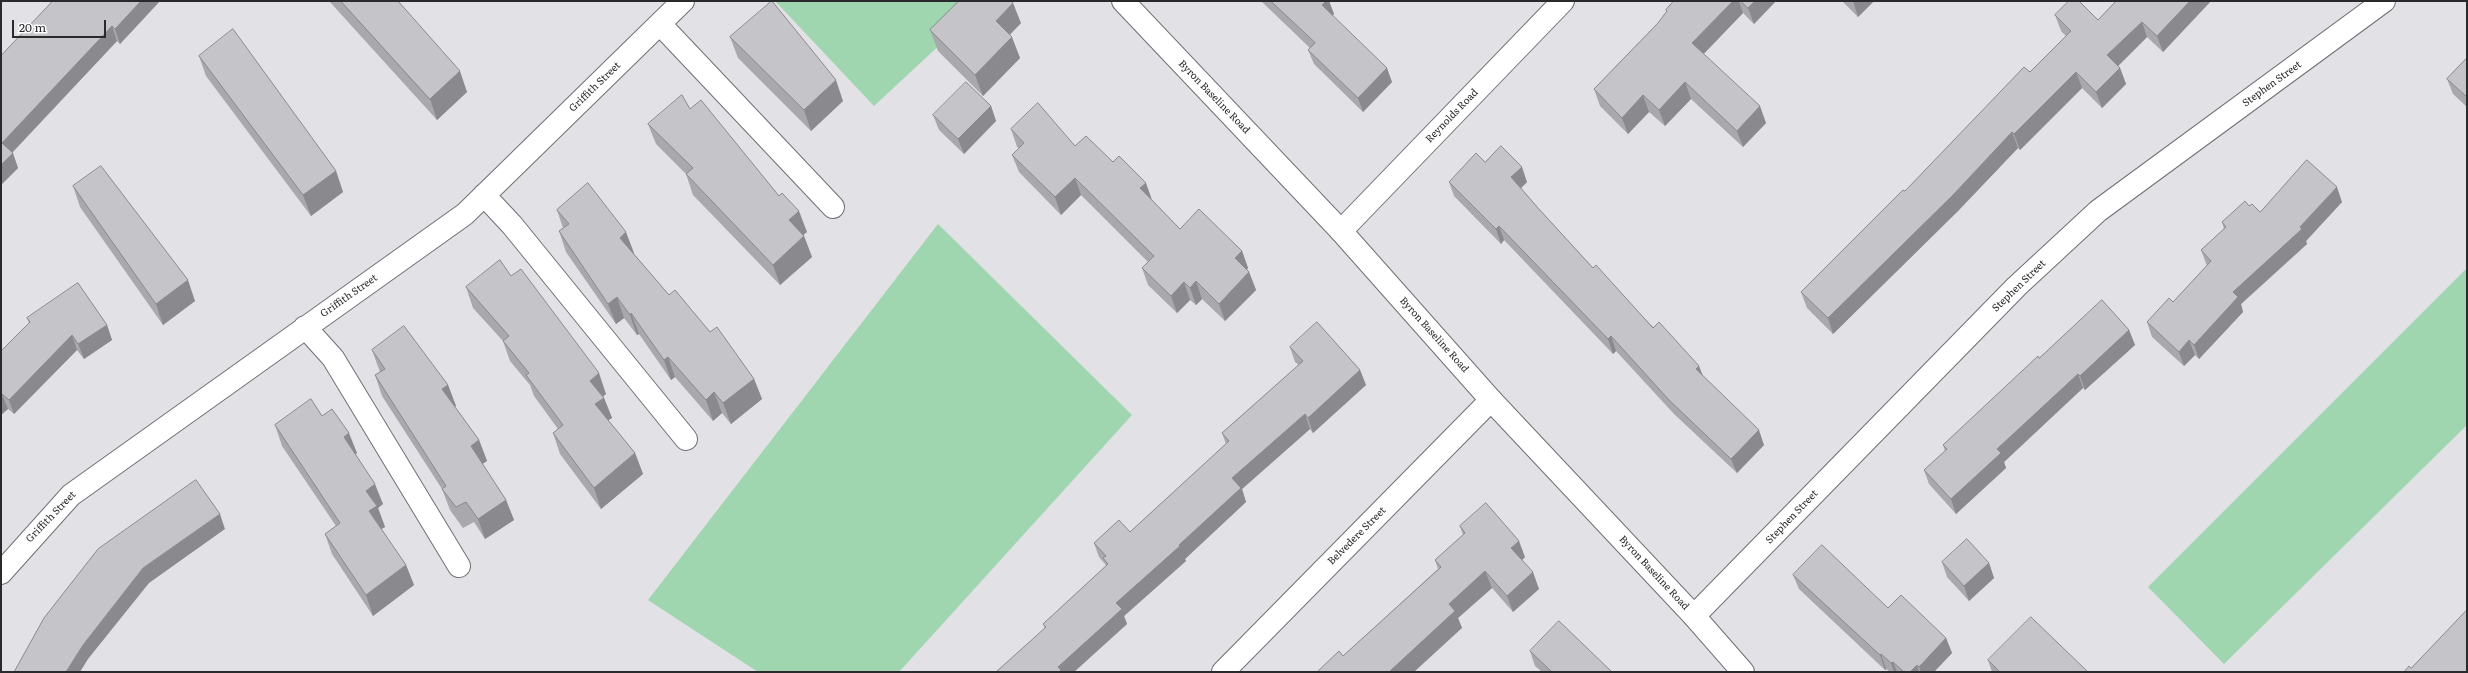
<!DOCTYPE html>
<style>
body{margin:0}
#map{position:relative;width:2468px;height:673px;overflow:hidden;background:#e1e1e6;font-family:Literata,serif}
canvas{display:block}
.frame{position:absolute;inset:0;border:2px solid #292a2b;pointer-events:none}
.scale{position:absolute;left:12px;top:20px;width:94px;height:18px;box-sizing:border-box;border:2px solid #292a2b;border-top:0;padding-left:5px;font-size:12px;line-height:14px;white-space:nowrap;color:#292a2b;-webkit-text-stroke:3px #fff;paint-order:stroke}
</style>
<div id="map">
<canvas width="2468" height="673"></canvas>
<div class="frame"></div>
<div class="scale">20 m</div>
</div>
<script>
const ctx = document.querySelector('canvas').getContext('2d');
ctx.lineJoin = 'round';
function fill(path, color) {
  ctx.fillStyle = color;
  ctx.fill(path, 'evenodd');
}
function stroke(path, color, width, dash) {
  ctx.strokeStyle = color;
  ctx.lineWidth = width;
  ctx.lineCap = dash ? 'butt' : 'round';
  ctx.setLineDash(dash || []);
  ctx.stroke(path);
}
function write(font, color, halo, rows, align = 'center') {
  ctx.font = font + ' Literata,serif';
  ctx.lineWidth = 4;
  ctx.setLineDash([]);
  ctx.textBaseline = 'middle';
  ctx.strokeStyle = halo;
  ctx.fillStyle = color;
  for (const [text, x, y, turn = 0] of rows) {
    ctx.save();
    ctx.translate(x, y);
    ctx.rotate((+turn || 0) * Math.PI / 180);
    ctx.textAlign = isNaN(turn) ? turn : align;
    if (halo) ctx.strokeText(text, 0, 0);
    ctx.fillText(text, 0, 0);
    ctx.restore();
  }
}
fill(new Path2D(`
 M775 1H987L874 106Z
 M938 224 1132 415 899 672H758L648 600Z
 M2467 268V425L2224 664 2148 587Z`), '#a0d6af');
const minor = new Path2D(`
 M660 24 833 207
 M484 195 512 225 686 439
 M1341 231 1563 1
 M305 327 333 358 459 566
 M1 573 71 495 465 214 683 1
 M1694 616 2017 286 2098 211 2384 1
 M1223 672 1491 400`);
const major = new Path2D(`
 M1123 1 1341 231 1491 400 1694 616 1743 672`);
stroke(minor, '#707074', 24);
stroke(major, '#707074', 24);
stroke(minor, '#fff', 22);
stroke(major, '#fff', 22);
fill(new Path2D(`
 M53 1H160L120 44 117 41 12 153 18 168 1 185V56Z
 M329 1H400L399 2 467 92 437 120Z
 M1261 1H1329L1334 14 1332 15 1392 82 1363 112 1314 64 1308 50 1310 48Z
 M1674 1H1776L1754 24 1743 13 1703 54 1766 123 1743 147 1691 99 1665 126 1649 112 1628 134 1600 106 1594 89 1658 23 1667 12 1666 10Z
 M1842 1H1874L1858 17Z
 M2116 1H2211L2163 52 2147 37 2118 66 2120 68 2126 84 2102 108 2082 88 2020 150 2018 148 1958 211 1833 334 1807 308 1801 292 1905 191 2030 72 2066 36 2061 31 2055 15 2098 20Z
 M1021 23 1010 35 1020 58 983 96 938 51 930 30Z
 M730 37 843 101 811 131 738 58Z
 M199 56 336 171 343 192 311 216 206 76Z
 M2467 58V107L2453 94 2447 79Z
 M991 106 996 121 964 154 939 130 933 115Z
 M690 109 807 232 803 235 804 236 812 257 780 285 693 195 686 174 656 144 648 124Z
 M1011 129 1075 146 1152 200 1180 229 1242 251 1248 268 1247 270 1249 272 1256 290 1225 321 1202 299 1196 305 1190 300 1177 313 1148 285 1142 268 1148 262 1081 195 1061 215 1019 172 1012 155 1019 148 1017 147Z
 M1485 162 1527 182 1521 188 1538 208 1593 268 1703 376 1764 445 1737 473 1674 414 1616 351 1613 354 1504 240 1501 244 1454 196 1449 182Z
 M73 186 195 301 163 325 80 207Z
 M2342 202 2306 241 2307 244 2241 304 2243 312 2199 359 2195 355 2184 366 2152 337 2147 322 2173 302 2207 266 2201 250 2224 229 2222 222 2260 212Z
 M557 210 634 253H633L669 295 710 332 754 379 762 399 731 424 722 413 713 421 675 377 671 380 639 334 637 335 624 318 616 324 566 252 559 231 563 228Z
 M511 276 606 394 603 396 604 398 612 418 608 420 635 453 643 474 601 509 560 454 553 433 558 429 534 396 530 385 510 361 503 341 473 308 466 287Z
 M27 318 107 325 112 340 84 359 77 350 14 414 8 409 1 415V351L29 323Z
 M2129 330 2135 345 2085 390 2083 388 2004 462 2006 468 1956 514 1929 484 1924 470 1945 451 1943 445 2039 358Z
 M1290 347 1360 370 1366 385 1313 433 1310 429 1242 489 1246 502 1185 559 1186 561 1124 616 1127 624 1074 672H996L1045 629 1043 624 1106 566 1105 564 1099 557 1094 543 1130 532 1226 444 1222 433 1299 365 1295 362Z
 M372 350 448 385 456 406H454L479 440 487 461 482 464 506 500 514 520 485 539 474 522 463 528 450 510 442 489 382 396 375 375 380 372Z
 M322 416 357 453 355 454 383 504 378 508 385 527 381 529 406 565 414 585 373 616 332 554 325 534 336 526 282 446 275 425Z
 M1460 526 1525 557 1522 560 1539 589 1513 612 1492 588 1458 618 1462 628 1343 656 1438 569 1435 560 1463 535Z
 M1942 562 1989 563 1994 578 1969 601 1947 577Z
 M1793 575 1888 608 1946 638 1952 653 1934 672H1890L1886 669 1885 670 1799 589Z
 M1530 651 1612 672H1542L1535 666Z
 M1988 660 2088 672H1992Z`), '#a9a9ad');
fill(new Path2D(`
 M141 1H160L120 44 115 29Z
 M1326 1H1329L1334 14 1328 20 1322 5Z
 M1733 1H1739L1743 13 1698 60 1692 43Z
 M1755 1H1776L1754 24 1748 8Z
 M1853 1H1874L1858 17Z
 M2190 1H2211L2163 52 2157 36Z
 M1013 3 1021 23 1003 41 996 21Z
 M2142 22 2147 37 2113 71 2107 55Z
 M112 26 117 41 7 158 2 143Z
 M1012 37 1020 58 983 96 975 75Z
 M1387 68 1392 82 1363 112 1358 98Z
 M2120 68 2126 84 2102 108 2096 92Z
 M460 71 467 92 437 120 430 99Z
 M2076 72 2082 88 2020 150 2014 134Z
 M836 80 843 101 811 131 804 110Z
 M1685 82 1691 99 1665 126 1659 110Z
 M1643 95 1649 112 1628 134 1622 118Z
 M991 106 996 121 964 154 958 139Z
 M1760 106 1766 123 1743 147 1737 131Z
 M2012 132 2018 148 1958 211 1833 334 1828 318Z
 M13 153 18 168 1 185V165Z
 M1522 167 1527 182 1517 192 1511 177Z
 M336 171 343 192 311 216 303 195Z
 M1075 178 1081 195 1061 215 1055 197Z
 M1146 183 1152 200 1140 188Z
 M2337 187 2342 202 2306 241 2307 244 2241 304 2243 312 2199 359 2194 345 2233 292 2300 227Z
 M799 211 807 232 797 240 789 220Z
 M1499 226 1504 240 1501 244 1496 229Z
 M626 232 634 253 627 259 620 238Z
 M804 236 812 257 780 285 773 265Z
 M1242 251 1248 268 1241 276 1235 258Z
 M1249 272 1256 290 1225 321 1219 304Z
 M188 280 195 301 163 325 156 304Z
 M1196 281 1202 299 1196 305 1190 288Z
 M1184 282 1190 300 1177 313 1171 296Z
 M617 297 624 318 616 324 608 304Z
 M631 313 639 334 637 335 630 315Z
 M107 325 112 340 84 359 78 344Z
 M2129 330 2135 345 2085 390 2080 376Z
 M72 335 77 350 14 414 9 400Z
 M1611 336 1616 351 1613 354 1608 339Z
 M2189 340 2195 355 2184 366 2179 352Z
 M668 357 675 377 671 380 664 360Z
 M1699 366 1705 381 1696 369Z
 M1360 370 1366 385 1313 433 1308 418Z
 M599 373 606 394 598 401 590 381Z
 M2078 374 2083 388 2004 462 2006 468 1956 514 1951 499 1997 449Z
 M754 379 762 399 731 424 723 403Z
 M448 385 456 406 449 410 442 389Z
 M714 392 722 413 713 421 706 400Z
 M2 394 8 409 1 415V395Z
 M604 398 612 418 602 424 595 404Z
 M1305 414 1310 429 1242 489 1246 502 1185 559 1186 561 1124 616 1127 624 1074 672H1059L1058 667 1116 603 1179 545 1232 478Z
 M1759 430 1764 445 1737 473 1731 459Z
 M349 433 357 453 351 457 344 437Z
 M479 440 487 461 478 467 471 446Z
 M635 453 643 474 601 509 594 488Z
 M375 484 383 504 378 508 385 527 376 532 369 511 366 491Z
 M506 500 514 520 485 539 478 519Z
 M220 514 225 529 149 583 88 659 80 672H66L83 645 143 568Z
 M1519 541 1525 557 1517 565 1511 548Z
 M1989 563 1994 578 1969 601 1964 586Z
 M406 565 414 585 373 616 366 595Z
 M1485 571 1492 588 1458 618 1462 628 1414 672H1389L1449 604Z
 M1533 572 1539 589 1513 612 1507 596Z
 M1946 638 1952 653 1934 672H1921L1919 667Z
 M1881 654 1886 669 1885 670 1880 655Z
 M1893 662 1897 672H1894L1891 663Z
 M1917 665 1919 672H1910Z`), '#8a898d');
const building = new Path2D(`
 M53 1H141L115 29 112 26 2 143 13 153 1 165V56Z
 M341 1H398L460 71 430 99Z
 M772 1 836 80 804 110 730 37Z
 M959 1H1012L1013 3 996 21 1012 37 975 75 930 30Z
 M1271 1H1326L1322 5 1387 68 1358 98 1308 50 1315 43Z
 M1674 1H1733L1692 43 1760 106 1737 131 1685 82 1659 110 1643 95 1622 118 1594 89 1658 23 1667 11 1666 10Z
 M1741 1H1755L1748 8Z
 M2069 1H2079L2098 20 2116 1H2190L2157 36 2142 22 2107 55 2120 68 2096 92 2076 72 2014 134 2012 132 1953 195 1828 318 1801 292 1903 190 1905 191 2024 67 2030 72 2071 31 2055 15Z
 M233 29 336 171 303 195 199 56Z
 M2467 58V97L2447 79Z
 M966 82 991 106 958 139 933 115Z
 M682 95 690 109 701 100 779 196 782 193 799 211 789 220 804 236 773 265 686 174 693 168 648 124Z
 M1038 103 1075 146 1086 136 1113 162 1119 156 1146 183 1140 188 1180 229 1199 209 1242 251 1235 258 1249 272 1219 304 1196 281 1190 288 1184 282 1171 296 1142 268 1154 256 1075 178 1055 197 1012 155 1024 143 1011 129Z
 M1501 146 1522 167 1511 177 1538 208 1593 268 1596 265 1653 328 1659 322 1699 366 1696 369 1759 430 1731 459 1669 400 1611 336 1608 339 1499 226 1496 229 1449 182 1476 153 1485 162Z
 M2307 160 2337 187 2300 227 2302 229 2233 292 2238 297 2194 345 2189 340 2179 352 2147 322 2169 298 2173 302 2211 261 2201 250 2226 227 2222 222 2245 201 2249 206 2252 204 2260 212Z
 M101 166 188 280 156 304 73 186Z
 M588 183 626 232 620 238 669 295 675 290 710 332 717 327 754 379 723 403 714 392 706 400 668 357 664 360 631 313 630 315 617 297 608 304 559 231 569 224 557 210Z
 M500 260 511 276 521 269 599 373 590 381 604 398 595 404 635 453 594 488 553 433 563 425 526 375 529 373 503 341 509 336 466 287Z
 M78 283 107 325 78 344 72 335 9 400 2 394 1 395V351L30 322 27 318Z
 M2102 300 2129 330 2080 376 2078 374 1997 449 2001 453 1951 499 1924 470 1947 449 1943 445 2038 356 2039 358Z
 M1317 322 1360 370 1308 418 1305 414 1232 478 1241 488 1179 545 1180 546 1116 603 1122 609 1058 667 1061 670 1059 672H996L1046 627 1043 624 1108 564 1103 558 1106 556 1094 543 1119 520 1130 532 1229 441 1222 433 1303 361 1290 347Z
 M404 326 448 385 442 389 479 440 471 446 506 500 478 519 466 502 456 507 442 489 446 486 375 375 385 369 372 350Z
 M311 399 322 416 332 409 349 433 344 437 375 484 366 491 377 506 369 511 406 565 366 595 325 534 340 523 275 425Z
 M196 480 220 514 143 568 83 645 66 672H14L44 618 98 549Z
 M1486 503 1519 541 1511 548 1533 572 1507 596 1485 571 1449 604 1455 611 1389 672H1317L1339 651 1343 656 1441 567 1435 560 1465 533 1460 526Z
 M1967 539 1989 563 1964 586 1942 562Z
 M1822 545 1888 608 1901 595 1946 638 1919 667 1917 665 1910 672H1904L1893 662 1891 663 1881 654 1880 655 1793 575Z
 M2467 610V672H2404L2409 666 2411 668Z
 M2031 617 2088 672H2000L1988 660Z
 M1559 621 1612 672H1552L1530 651Z`);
fill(building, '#c5c4c9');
stroke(building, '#8a898d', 1);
write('10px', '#292a2b', '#fff', [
 ["Stephen Street",2272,84,-36],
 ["Griffith Street",595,87,-44],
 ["Byron Baseline Road",1214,97,46],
 ["Reynolds Road",1452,116,-46],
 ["Stephen Street",2019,286,-44],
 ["Griffith Street",349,296,-35],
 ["Byron Baseline Road",1434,335,48],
 ["Griffith Street",51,517,-46],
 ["Stephen Street",1792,517,-46],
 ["Belvedere Street",1357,536,-45],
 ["Byron Baseline Road",1654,573,47]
]);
</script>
